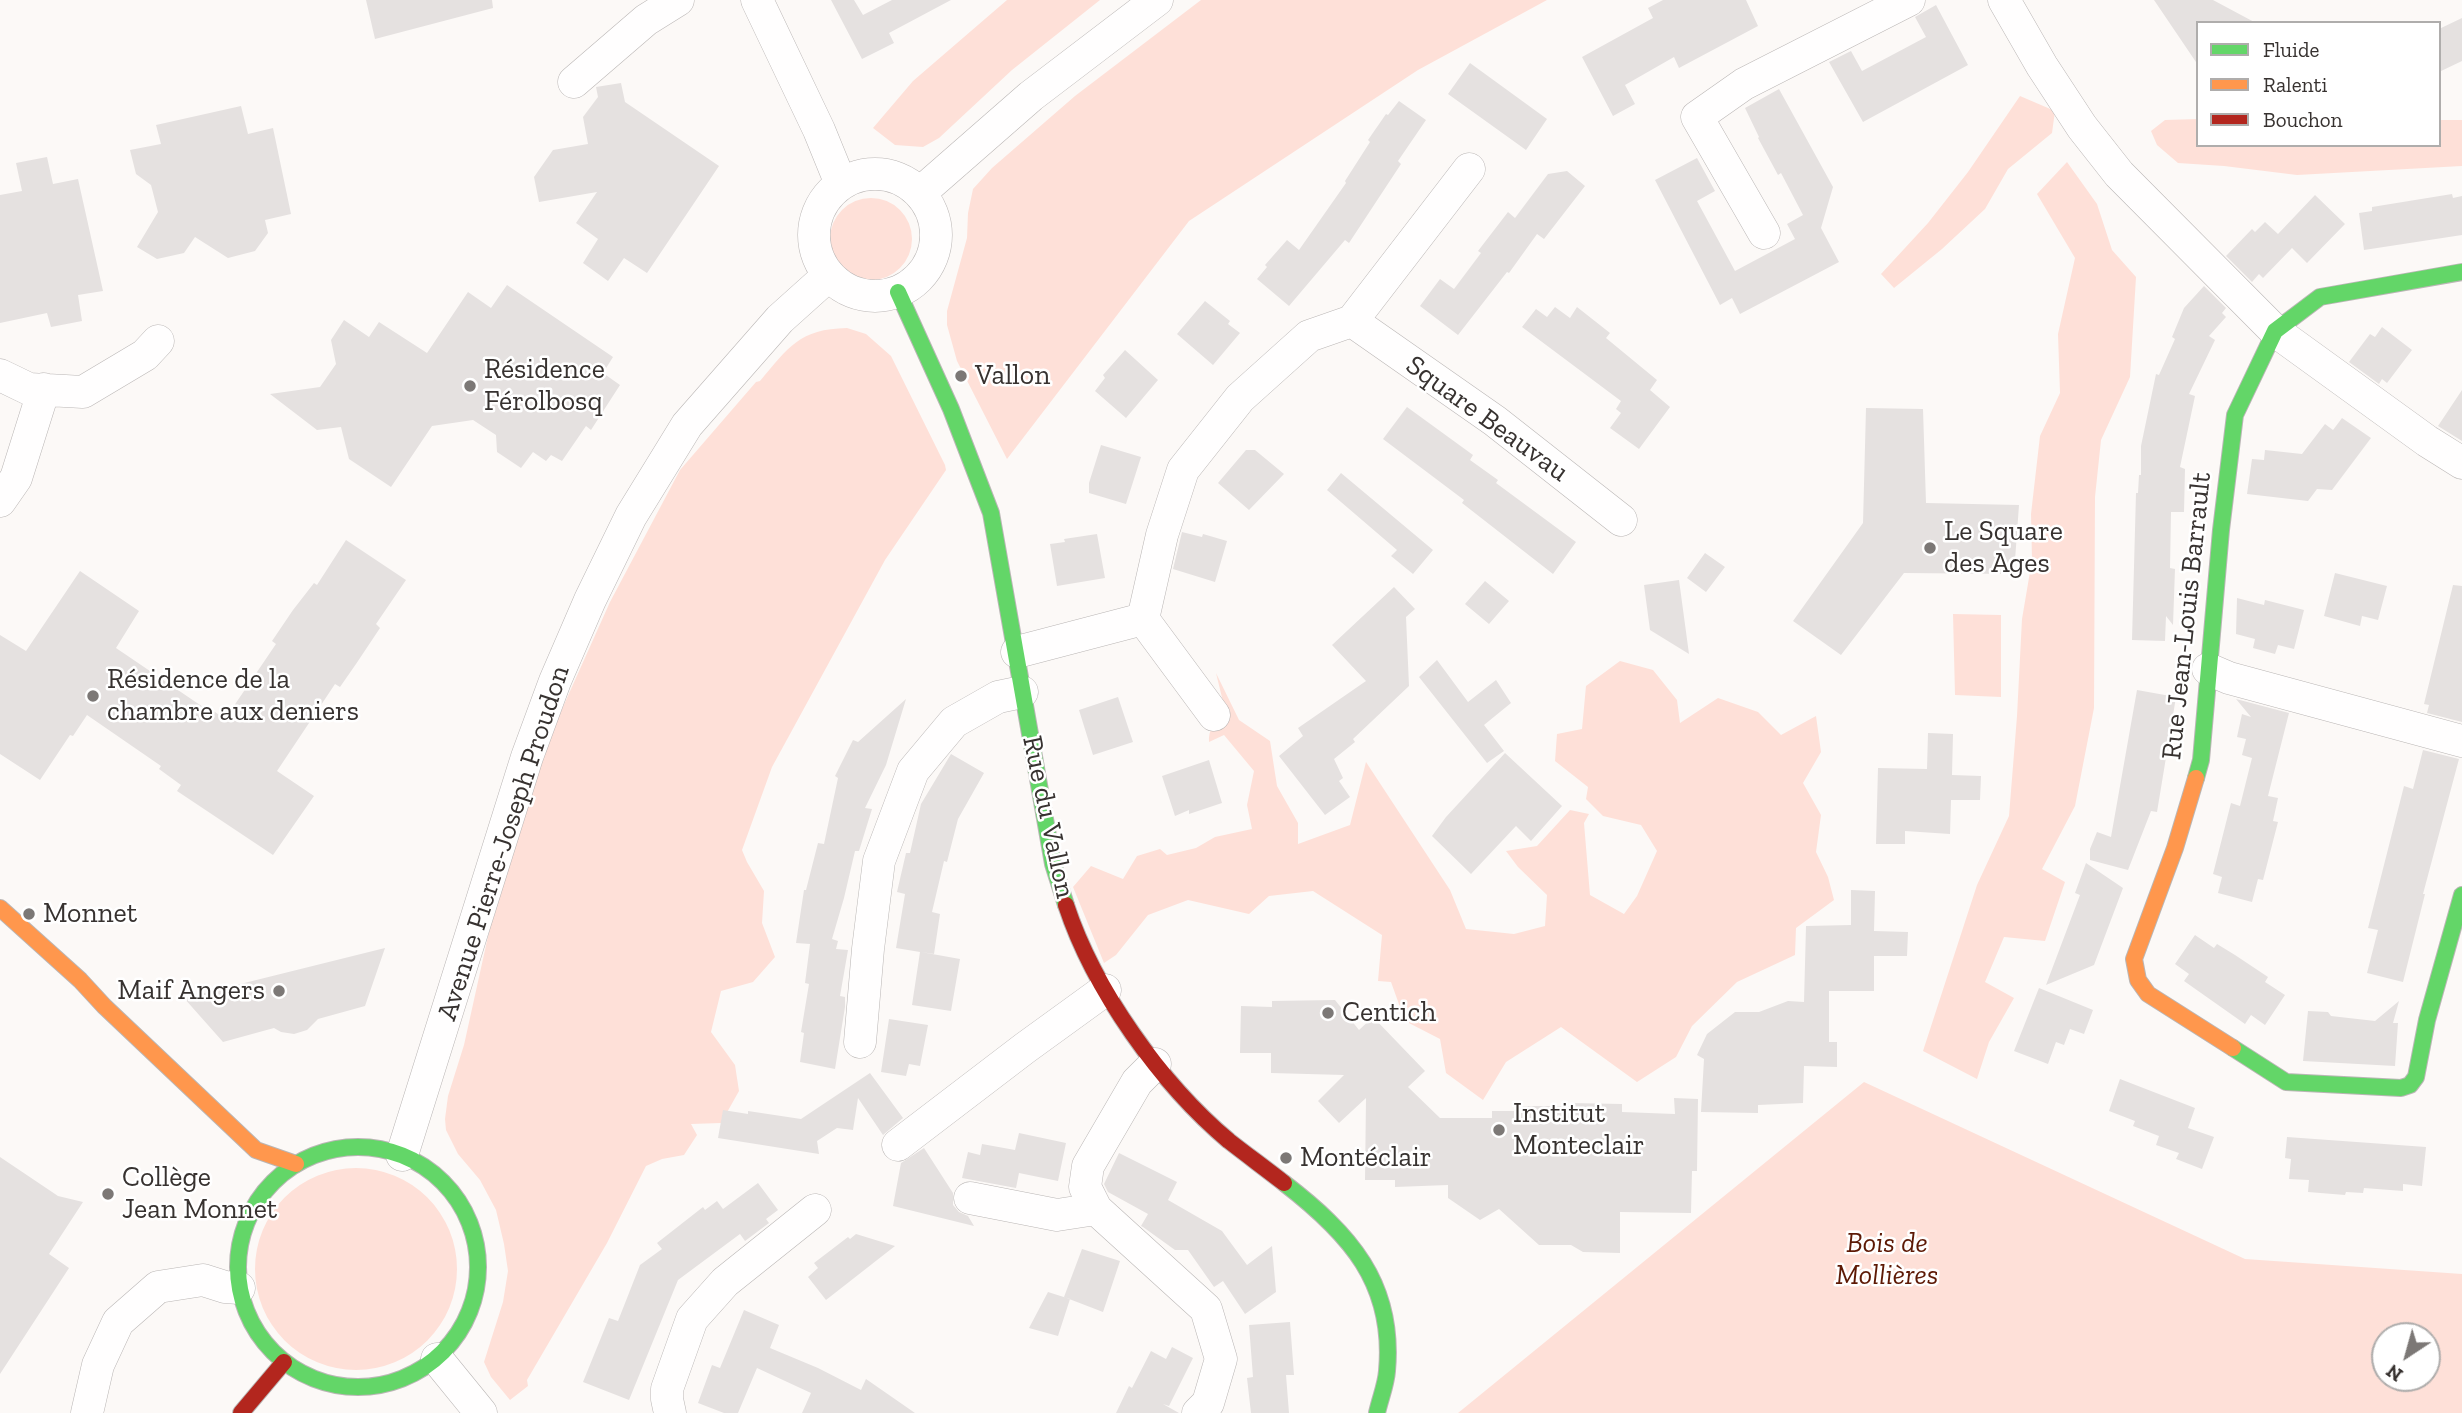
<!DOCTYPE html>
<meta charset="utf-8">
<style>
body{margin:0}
#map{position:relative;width:2462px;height:1413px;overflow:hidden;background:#fcf9f7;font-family:"Zilla Slab",serif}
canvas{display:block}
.legend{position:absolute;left:2196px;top:21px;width:245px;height:126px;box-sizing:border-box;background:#fff;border:2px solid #afadac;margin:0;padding:9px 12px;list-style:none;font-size:21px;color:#373230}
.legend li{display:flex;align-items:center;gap:14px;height:35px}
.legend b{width:35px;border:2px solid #afadac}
.north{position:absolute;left:2371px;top:1322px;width:70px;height:70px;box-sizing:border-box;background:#fff;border:2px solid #afadac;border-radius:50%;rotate:216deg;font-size:19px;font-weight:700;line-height:28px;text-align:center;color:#373230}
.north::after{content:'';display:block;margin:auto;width:24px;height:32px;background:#7c7876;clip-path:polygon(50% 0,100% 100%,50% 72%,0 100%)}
</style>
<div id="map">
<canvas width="2462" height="1413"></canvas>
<ul class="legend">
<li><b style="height:9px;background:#63d668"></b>Fluide</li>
<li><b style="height:9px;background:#ff974d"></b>Ralenti</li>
<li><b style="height:9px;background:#b3261e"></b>Bouchon</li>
</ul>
<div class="north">N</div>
</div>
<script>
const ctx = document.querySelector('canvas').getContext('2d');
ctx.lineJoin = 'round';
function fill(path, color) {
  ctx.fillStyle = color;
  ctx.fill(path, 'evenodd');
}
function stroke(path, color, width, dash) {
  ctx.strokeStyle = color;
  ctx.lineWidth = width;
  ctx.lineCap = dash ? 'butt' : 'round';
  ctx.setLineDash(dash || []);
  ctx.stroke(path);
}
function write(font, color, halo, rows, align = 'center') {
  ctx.font = font + ' "Zilla Slab",serif';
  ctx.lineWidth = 5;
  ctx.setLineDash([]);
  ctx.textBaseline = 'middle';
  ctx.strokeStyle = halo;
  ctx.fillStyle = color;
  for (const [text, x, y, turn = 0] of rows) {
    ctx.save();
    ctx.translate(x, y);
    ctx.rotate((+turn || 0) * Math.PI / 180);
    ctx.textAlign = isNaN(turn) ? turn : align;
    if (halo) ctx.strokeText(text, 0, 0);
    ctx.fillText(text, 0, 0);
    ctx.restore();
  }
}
fill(new Path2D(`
 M1007 0H1100L1012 70 939 138 923 147 895 145 873 128 913 81Z
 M1201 0H1547L1418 70 1189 221 1007 459 957 361 947 325V311L967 238 968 213 973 189 992 168 1075 96Z
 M2020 96 2055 111 2052 133 2008 169 1985 209 1942 249 1894 288 1881 274 1928 223 1968 172Z
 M2198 119V145H2439V120H2462V166L2297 175 2224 166 2178 163 2157 145 2151 131 2165 120Z
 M2067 162 2097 204 2112 250 2136 277 2130 377 2101 440 2095 497 2094 708 2075 806 2042 869 2065 882 2045 941 2004 937 1985 982 2014 998 1989 1042 1977 1079 1923 1051 1977 885 2009 816 2017 716 2022 619 2032 560 2031 514 2040 436 2060 393 2058 334 2075 258 2037 194Z
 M830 239a41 41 0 1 1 82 0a41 41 0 1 1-82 0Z
 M847 328 866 334 891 356 945 465 946 470 885 560 772 767 742 850 747 862 764 891 762 923 775 957 753 982 721 991 711 1032 735 1065 739 1091 721 1123 691 1124 697 1135 684 1155 662 1159 646 1166 607 1243 527 1380 528 1386 510 1400 491 1377 484 1362 503 1302 508 1271 504 1244 496 1210 480 1180 458 1154 446 1130 445 1119 448 1096 464 1045 502 873 558 718 610 602 680 470 756 382 760 381C789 347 799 329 847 328Z
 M1953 614 2001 615V697L1955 695Z
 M1620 661 1653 670 1677 700 1680 723 1718 698 1758 712 1781 735 1816 716 1821 752 1803 783 1821 815 1816 852 1828 877 1834 900 1796 928 1795 955 1737 982 1692 1026 1676 1057 1637 1082 1561 1027 1506 1062 1483 1100 1446 1073 1440 1039 1405 1021 1391 982 1378 981 1382 935 1313 891 1269 896 1249 914 1188 900 1148 915 1116 955 1104 963 1073 887 1091 866 1123 879 1137 856 1160 849 1167 855 1196 848 1215 837 1252 829 1247 805 1254 771 1224 735 1209 742C1208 729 1215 722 1226 714L1216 673 1239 720 1270 741 1277 786 1298 823V844L1350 825 1366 762 1450 890 1466 929 1514 934 1545 926 1547 895 1518 867 1506 851 1537 846 1570 810 1589 814 1584 823 1590 895 1624 914 1637 896 1657 851 1641 825 1603 816 1586 799 1588 787 1555 761 1557 734 1582 729 1586 686Z
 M1864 1082 2245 1259 2462 1274V1413H1458ZM2385 1336H2427V1378H2385Z
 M255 1269a101 101 0 1 1 202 0a101 101 0 1 1-202 0Z`), '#fee0d8');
fill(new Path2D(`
 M366 0H492L493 8 375 39Z
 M831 0H854L863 15 892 0H951L889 33 894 43 862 59Z
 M1663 0H1746L1758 26 1679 68 1674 57 1625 85 1635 104 1613 116 1582 57 1653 18 1648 8Z
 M2154 0H2213L2256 23H2198V65Z
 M1936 5 1968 65 1863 122 1829 62 1851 51 1862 71 1926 37 1915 17Z
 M2462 18V61L2439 72V29Z
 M1470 63 1547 119 1526 150 1448 94Z
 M621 83 625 102 719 166 647 273 624 258 608 281 583 263 598 239 576 223 597 192 539 202 534 177 553 150 588 144 583 117 598 97 596 87Z
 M1779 89 1833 187 1821 228 1839 262 1740 314 1732 298 1720 305 1655 180 1697 158 1715 191 1697 201 1735 271 1795 239 1787 224 1803 215 1781 173 1778 175 1758 138 1759 137 1745 108Z
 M1399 101 1426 120 1398 161 1401 164 1349 243 1345 240 1289 306 1257 279 1267 267 1265 265 1287 240 1299 250 1346 183 1345 181 1370 142 1368 140 1386 114 1388 115Z
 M241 106 248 134 273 128 291 214 265 220 268 233 255 251 228 258 195 237 184 253 157 259 137 247 158 212 151 185 136 174 130 150 161 144 156 125Z
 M47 157 53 184 78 179 103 291 78 295 82 321 51 327 47 313 0 323V195L22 191 16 163Z
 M1567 171 1585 186 1544 239 1537 234 1509 273 1507 272 1458 335 1420 306 1440 279 1454 289 1481 253 1478 251 1508 212 1515 218 1548 174Z
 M2452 194 2453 198 2462 196V235L2364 250 2359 213 2372 211V207Z
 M2315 195 2345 224 2307 263 2292 248 2263 278 2259 274 2252 282 2226 256 2252 229 2255 232 2265 222 2278 234Z
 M507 285 613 357 603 373 620 385 591 430 586 426 562 461 551 455 546 461 533 452 521 468 497 452 496 435 473 420 432 426 391 487 349 459 341 427 317 430 270 394 320 387 336 364 331 340 344 320 369 337 379 322 427 353 468 292 491 308Z
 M2204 286 2226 308 2222 313 2226 317 2209 336 2215 340 2189 394 2195 396 2180 467 2185 469 2184 512H2171L2170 568 2175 569 2173 625 2166 616 2165 641 2132 640 2136 493H2138L2139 475H2141V446L2156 374 2159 375 2175 339 2172 337 2184 308Z
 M1205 301 1230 321 1228 324 1240 333 1213 365 1177 334Z
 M1555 307 1570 318 1577 307 1610 333 1606 338 1657 380 1650 390 1670 407 1639 449 1610 428 1621 413 1616 409 1621 401 1522 327 1536 309 1547 317Z
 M2382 327 2412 350 2387 383 2382 379 2379 384 2349 362 2370 334 2375 337Z
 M1125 350 1158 380 1126 418 1095 391 1105 378 1103 375Z
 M2462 390V441L2438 426Z
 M1407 407 1473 455 1470 460 1498 480 1496 483 1576 542 1553 574 1462 503 1464 500 1383 439Z
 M1866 408 1923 409 1926 503 2019 505 2014 574 1904 573 1841 655 1793 621 1863 523Z
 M2342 418 2371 438 2332 490 2317 489 2308 501 2247 494 2252 459 2264 460 2265 450 2302 454 2325 424 2333 430Z
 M1101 445 1141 457 1126 504 1089 493V483Z
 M1246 450H1255L1284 474 1249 510 1218 483Z
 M1341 473 1433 550 1413 574 1391 556 1397 550 1327 490Z
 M1182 532 1202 537 1203 534 1227 541 1215 582 1173 569Z
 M1097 534 1105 578 1057 586 1050 544 1065 542 1064 539Z
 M346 540 406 580 376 624 380 628 356 664 340 687 335 684 277 771 314 796 273 855 177 791 181 785 159 769 161 766 87 715 73 736 70 735 40 780 0 754V635L26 651 80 571 139 611 116 648 203 707 205 705 225 719 276 644 272 641 293 610 314 583 317 585Z
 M1705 553 1725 567 1706 592 1687 578Z
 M2335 573 2387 586 2378 620 2362 616 2360 626 2324 616Z
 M1679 580 1689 654 1650 630 1644 585Z
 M1485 581 1509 601 1489 624 1465 604Z
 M2453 585 2462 586V722L2427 713 2429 705 2424 704Z
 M1394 587 1415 609 1406 617 1409 686 1353 739 1355 742 1334 759 1343 778 1339 781 1350 797 1325 815 1279 756 1303 736 1298 728 1366 681 1332 645Z
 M2237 598 2264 605 2265 600 2304 610 2294 649 2278 645 2275 654 2253 648 2255 639 2236 634Z
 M1437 660 1468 702 1496 680 1511 703 1484 725 1504 751 1487 763 1419 677Z
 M2137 690 2176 697 2157 812 2151 811 2128 870 2090 860V849L2097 832 2111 837Z
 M1118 697 1133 742 1093 755 1079 710Z
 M906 699 886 765 865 808 872 809 859 851H855L844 898 832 939 838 941 836 949 848 950 840 996 845 997V1007L835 1069 800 1062 804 1033 801 1032 809 984 805 983 810 944 796 943 804 890H806L818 843 824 844 838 778 835 776 853 740 858 742Z
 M2236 699 2289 713 2268 796 2278 798 2273 821 2278 822 2263 880 2258 879 2252 902 2218 893 2222 877 2213 874 2231 803 2240 806 2252 758 2242 755 2246 739 2237 737 2242 714 2251 717Z
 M1928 733 1953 734 1952 775 1981 776 1980 800H1951L1950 834 1905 831V844H1876L1878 768 1927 769Z
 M2423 750 2459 759 2423 894H2425L2403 982 2367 973 2378 930 2368 928 2404 786 2413 789Z
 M1505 753 1562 806 1531 841 1516 826 1471 874 1432 836 1446 817Z
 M951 754 984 773 958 819 947 862 944 861 932 912 940 914 934 954 921 952 960 959 951 1011 912 1005 920 952 896 948 905 894 897 892 906 853H910L921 804Z
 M1209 760 1222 803 1189 814V810L1175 816 1162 776Z
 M2086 863 2123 888 2094 965 2046 985 2080 895 2075 893Z
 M1851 890 1875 891 1874 931 1908 932 1907 956H1874V991H1829V1042H1837V1067L1804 1066 1803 1103 1758 1105V1113L1701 1112 1704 1059 1697 1055 1707 1034 1735 1012H1759L1788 1001 1804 1002 1806 926 1851 925Z
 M2195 935 2214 948 2217 944 2235 955 2268 977 2265 982 2285 995 2265 1025 2251 1015 2245 1024 2184 981 2189 974 2175 964Z
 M385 948 365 1006 318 1019 307 1030 294 1034 281 1032 274 1028 223 1042 184 998Z
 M2039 988 2093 1010 2084 1034 2070 1029 2064 1045 2056 1042 2048 1064 2014 1051Z
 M1335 1000 1359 1030 1373 1017 1425 1071 1408 1087 1440 1118H1492V1111H1517L1518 1106H1570V1103L1622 1104V1112L1675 1114 1674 1098 1698 1099 1697 1171H1692L1691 1213 1620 1212V1253L1583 1252 1571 1245H1539L1499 1209 1480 1220 1448 1198V1185L1395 1187V1180H1365L1366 1098 1339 1123 1318 1101 1344 1075 1271 1073V1053H1240L1241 1006 1272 1007V1001Z
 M2399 1001 2393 1023H2398L2395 1066 2303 1061 2308 1011 2328 1012 2331 1016 2375 1021Z
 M889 1019 928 1025 920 1066 909 1064 906 1076 881 1072Z
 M870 1073 903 1118 883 1135 858 1098 853 1130 837 1128 817 1141 819 1154 718 1138 723 1110 748 1114V1111L801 1119Z
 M2120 1079 2195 1108 2188 1128 2214 1137 2202 1169 2176 1159 2179 1153 2156 1145 2159 1136 2133 1126 2135 1121 2109 1111Z
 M1019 1133 1066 1143 1058 1181 1019 1173 1016 1188 962 1178 968 1152 980 1155 982 1144 1015 1150Z
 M2287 1137 2426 1147 2422 1186 2403 1184V1191L2364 1188 2363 1193 2346 1192 2345 1195 2308 1192 2309 1180 2289 1179 2291 1159 2285 1158Z
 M924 1148 953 1193V1205L959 1212 968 1216 974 1226 893 1206 901 1163Z
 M1119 1153 1177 1182 1168 1200 1222 1231 1247 1265 1272 1246 1276 1292 1245 1314 1223 1281 1214 1287 1188 1250H1175L1143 1227 1141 1226 1148 1214 1108 1192 1104 1184Z
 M0 1157 58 1196 83 1202 49 1254 69 1268 0 1374Z
 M758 1183 778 1210 766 1219 769 1223 745 1241 740 1234 678 1280 629 1400 583 1382 609 1318 618 1321 640 1265 662 1249 657 1243 703 1207 705 1210 717 1201 723 1209Z
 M856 1234 895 1246 826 1300 808 1277 818 1268 814 1263 848 1237 850 1239Z
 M1082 1249 1120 1261 1103 1312 1064 1297Z
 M1048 1292 1070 1299 1058 1336 1029 1328Z
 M744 1310 779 1325 770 1348 818 1368 861 1390 866 1379 915 1413H802L811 1393 757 1368 738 1413H724L698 1403 712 1365 720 1368Z
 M1290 1322 1294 1375H1286L1289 1413H1251L1247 1378 1253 1377 1249 1325Z
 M1172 1347 1193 1358 1169 1406 1163 1404 1179 1413H1116L1129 1386 1132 1388 1151 1351 1166 1359Z`), '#e5e1e0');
const street = new Path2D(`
 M757 0 819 130 841 184
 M2004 0 2042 66 2082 127 2119 174 2275 331 2427 441 2462 463
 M574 82 646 20 678 0
 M814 235a61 61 0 1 1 122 0a61 61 0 1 1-122 0Z
 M920 193 1031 96 1157 0
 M1764 233 1697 117 1744 84 1909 0
 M1352 321 1495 421 1621 520
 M0 375 29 389 83 392 145 355 158 341
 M0 501 16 478 44 389
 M1143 619 1162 535 1183 470 1240 398 1309 336 1352 321 1469 169
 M1017 652 1143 619 1214 715
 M2208 669 2229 678 2462 741
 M860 1042 868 949 879 861 913 771 954 722 998 697 1022 692
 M1155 1064 1137 1082 1088 1166 1085 1187 1096 1209 1206 1309 1221 1359 1208 1403 1198 1413
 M898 1145 1025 1048 1105 990
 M402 1155 527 757 555 681 590 600 631 516 687 425 780 319 829 275
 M970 1198 1057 1215 1096 1209
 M437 1359 481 1413
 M87 1413 98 1365 118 1322 158 1287 203 1280 225 1287 239 1288
 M670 1413 667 1399V1389L692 1319 725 1282 815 1210`);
const fast = new Path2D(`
 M898 292 951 409 991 513 1053 864 1066 905
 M2196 778 2201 760 2221 530 2235 415 2275 331 2320 297 2462 272
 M2233 1048 2286 1082 2401 1088 2410 1085 2416 1077 2427 1020 2462 895
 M238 1267a120 120 0 1 1 240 0a120 120 0 1 1-240 0Z
 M1284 1183C1349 1233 1395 1283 1387 1371 1386 1385 1380 1399 1377 1413`);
const slow = new Path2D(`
 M2196 778 2175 848 2134 959 2138 980 2148 994 2233 1048
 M0 908 80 980 104 1006 256 1150 296 1164`);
const jam = new Path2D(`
 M1066 905C1094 990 1161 1084 1229 1141 1247 1155 1266 1169 1284 1183
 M241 1413 284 1362`);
stroke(street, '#bab6b5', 33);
stroke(fast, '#bab6b5', 18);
stroke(slow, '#bab6b5', 18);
stroke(jam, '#bab6b5', 18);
stroke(street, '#fffefe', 32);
stroke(fast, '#63d668', 16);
stroke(slow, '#ff974d', 16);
stroke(jam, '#b3261e', 16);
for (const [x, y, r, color] of [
 [961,376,7,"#7c7876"],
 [470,386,7,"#7c7876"],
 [1930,548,7,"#7c7876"],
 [93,696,7,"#7c7876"],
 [29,914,7,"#7c7876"],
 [279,991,7,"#7c7876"],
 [1328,1013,7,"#7c7876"],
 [1499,1130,7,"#7c7876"],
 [1286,1158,7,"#7c7876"],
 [108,1194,7,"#7c7876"]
]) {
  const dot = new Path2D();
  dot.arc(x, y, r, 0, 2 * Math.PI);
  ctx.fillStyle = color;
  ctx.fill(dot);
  stroke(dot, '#fff', 2.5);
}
write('28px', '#373230', '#fff', [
 ["Résidence",484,370],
 ["Férolbosq",484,402],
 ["Vallon",975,376],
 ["Le Square",1944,532],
 ["des Ages",1944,564],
 ["Résidence de la",107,680],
 ["chambre aux deniers",107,712],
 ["Monnet",43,914],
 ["Maif Angers",265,991,"right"],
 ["Centich",1342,1013],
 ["Institut",1513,1114],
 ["Monteclair",1513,1146],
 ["Montéclair",1300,1158],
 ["Collège",122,1178],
 ["Jean Monnet",122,1210]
], 'left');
write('28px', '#373230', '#fff', [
 ["Square Beauvau",1487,419,36],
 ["Rue Jean-Louis Barrault",2187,616,-84],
 ["Rue du Vallon",1048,817,78],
 ["Avenue Pierre-Joseph Proudon",504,843,-72]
]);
write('italic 28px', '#5d1905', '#fff', [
 ["Bois de",1887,1244],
 ["Mollières",1887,1276]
]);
</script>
